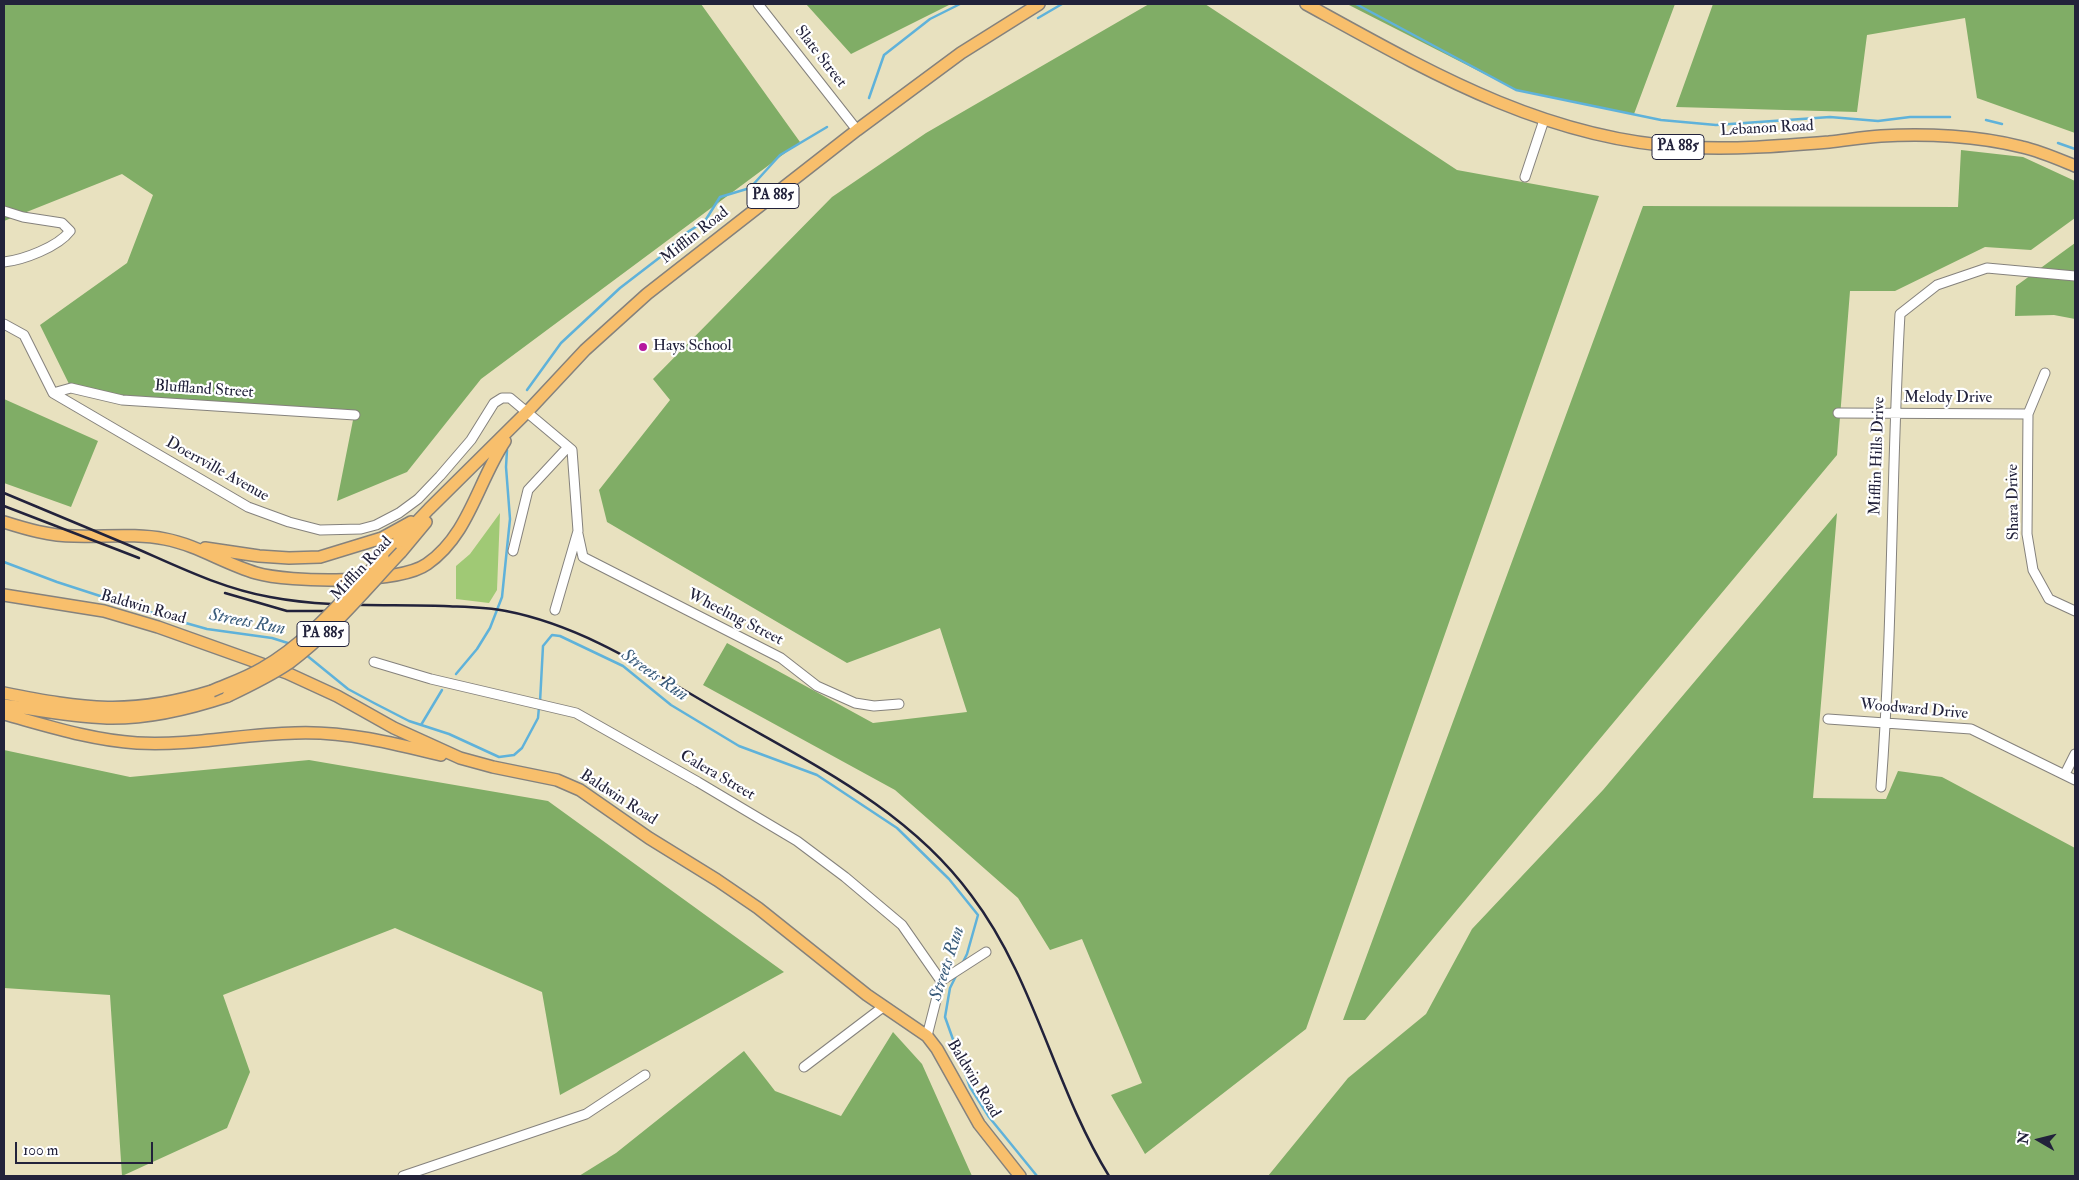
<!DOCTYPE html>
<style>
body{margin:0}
#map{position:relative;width:2079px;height:1180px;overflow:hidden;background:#e8e1bf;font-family:"IM FELL Double Pica",serif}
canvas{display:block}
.frame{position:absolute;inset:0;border:5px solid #22223b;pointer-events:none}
.north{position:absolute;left:2014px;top:1115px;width:50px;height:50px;-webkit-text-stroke:4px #fff;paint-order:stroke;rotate:278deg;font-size:14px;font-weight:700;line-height:20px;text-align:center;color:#22223b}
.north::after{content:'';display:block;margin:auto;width:18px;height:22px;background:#22223b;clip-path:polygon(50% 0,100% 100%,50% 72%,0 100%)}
.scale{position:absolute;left:15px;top:1142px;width:138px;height:22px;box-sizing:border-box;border:2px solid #22223b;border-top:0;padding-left:6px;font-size:15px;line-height:18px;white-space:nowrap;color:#22223b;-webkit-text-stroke:4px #fff;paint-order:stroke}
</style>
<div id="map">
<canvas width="2079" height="1180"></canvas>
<div class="frame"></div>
<div class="north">N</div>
<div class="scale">100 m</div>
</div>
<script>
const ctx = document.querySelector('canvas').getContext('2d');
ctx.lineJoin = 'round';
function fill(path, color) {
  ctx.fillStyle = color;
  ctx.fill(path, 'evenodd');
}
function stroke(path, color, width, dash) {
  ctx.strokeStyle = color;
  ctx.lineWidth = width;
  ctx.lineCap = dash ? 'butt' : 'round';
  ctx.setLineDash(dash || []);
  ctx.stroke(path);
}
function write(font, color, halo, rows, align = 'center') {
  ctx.font = font + ' "IM FELL Double Pica",serif';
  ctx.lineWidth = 4.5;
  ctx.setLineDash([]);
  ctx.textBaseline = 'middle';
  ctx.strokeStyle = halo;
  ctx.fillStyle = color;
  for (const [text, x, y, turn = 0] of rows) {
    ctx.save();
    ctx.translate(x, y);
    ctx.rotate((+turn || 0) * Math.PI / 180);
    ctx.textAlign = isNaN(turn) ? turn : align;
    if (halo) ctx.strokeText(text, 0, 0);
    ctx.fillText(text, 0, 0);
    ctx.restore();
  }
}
fill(new Path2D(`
 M500 513 497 590 489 603 456 599V566L470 554Z`), '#a0c975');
fill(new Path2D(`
 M4 4H701L800 142 481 379 407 472 337 501 354 415 122 400 71 388 40 325 127 263 153 195 122 174 4 221Z
 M806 4H951L851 54Z
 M1149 4H1205L1457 170 1599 196 1306 1029 1145 1154 1111 1095 1142 1083 1082 939 1050 950 1018 898 895 790 703 685 727 643 873 723 967 712 940 628 847 663 607 522 599 490 670 400 653 379 832 197 926 133Z
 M1347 4H1675L1634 114 1516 90Z
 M1713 4H2075V133L1977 98 1965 18 1867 35 1857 112 1676 107Z
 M1961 150 2023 157 2075 181V218L2031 250 1985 247 1895 291H1850L1837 455 1365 1020H1343L1643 206 1958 207Z
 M2075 243V319L2054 315 2015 316 2016 286Z
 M4 399 98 441 71 507 4 483Z
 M1837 513 1813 798 1886 799 1898 771 1942 777 2075 848V1176H1268L1348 1078 1426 1014 1472 929 1603 790Z
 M4 750 130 777 309 760 548 801 784 972 560 1095 542 992 395 928 223 995 250 1072 227 1128 122 1176 110 995 4 988Z
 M893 1032 922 1064 972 1176H579L616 1153 744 1051 775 1091 841 1116Z`), '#80ad66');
stroke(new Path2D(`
 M1356 4 1516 90 1661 120 1716 125 1830 117 1878 121 1910 117H1950
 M1038 18 1062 4
 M869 98 884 55 930 19 960 4
 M1986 120 2002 124
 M2058 143 2075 149
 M527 390 561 343 620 288 659 258 683 235 705 221 720 197 750 188 780 155 827 127
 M4 562 57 582 168 618 207 629 272 638 291 644
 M305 654 348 689 374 703 409 721 449 734 499 757 514 755 522 748 538 718 539 707
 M456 674 477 649 490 628 502 597 510 519 506 467 507 450
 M540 702 543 646 552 635 560 636 623 666 671 705 739 746 817 775 897 828 949 879 978 915 967 954 963 962
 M421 725 442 690
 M957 974 950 988 945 1017 970 1087 989 1117 1037 1176`), '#5fb2da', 2.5);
const minor = new Path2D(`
 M758 4 857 130
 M1525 177 1544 120
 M4 211 23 217 62 223 70 231C58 247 23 260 4 262
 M4 324 24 335 53 393 248 507 289 522 320 530 361 529 376 525 399 513 418 499 440 476 471 440 494 403 502 398H510L572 450 578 531 555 610
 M2045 373 2028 414 2027 534 2033 570 2049 599 2075 611
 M53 393 71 388 122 400 355 415
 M1838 413 2028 414
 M578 534 583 557 781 658 817 686 855 703 874 706 899 704
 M513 551 528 490 568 447
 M374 662 431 679 576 713 698 782 797 841 845 877 902 925 941 981 927 1036
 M1828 719 1971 729 2075 780
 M2065 774 2075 754
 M1881 787C1893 629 1891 471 1900 314L1937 285 1987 268 2075 276
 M941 981 986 952
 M804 1067 883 1007
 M403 1176 586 1114 645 1075`);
const major = new Path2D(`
 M1306 4C1426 70 1543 139 1684 147 1732 150 1781 146 1829 142 1847 140 1864 137 1881 136 1926 133 1979 136 2022 147 2040 151 2058 159 2075 166
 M4 522C26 529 50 536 74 536 104 537 135 533 165 539 197 545 225 564 256 573 290 583 399 584 427 564 469 535 478 481 505 441
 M205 548 259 556 289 558 320 557 382 538 411 522
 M401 552 426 522
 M383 557 429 509 528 411 585 350 647 294 857 130 961 53 1039 4
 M4 595 104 611 158 627 287 673 337 696 394 728 460 758 493 767 557 780 580 790 649 838 717 880 758 908 867 995 927 1036 937 1049 979 1124 1020 1176
 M4 693C84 709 131 716 212 691
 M4 705C38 710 72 717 107 718 148 719 189 709 228 696
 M4 714C48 726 91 740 137 743 192 746 241 734 295 733 345 731 393 743 441 755`);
stroke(minor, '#85827d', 11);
stroke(major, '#85827d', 14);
stroke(minor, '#fff', 9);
stroke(major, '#f8bf6c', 11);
stroke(new Path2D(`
 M4 493C44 510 85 527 126 544 173 564 219 588 270 597 327 608 386 604 444 606 464 607 486 607 506 611 584 626 652 672 720 711 810 763 908 809 971 895 1035 979 1054 1087 1109 1176
 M4 506 139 558
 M225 593 287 611H332`), '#22223b', 2.5);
const majorBridge = new Path2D(`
 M212 691C228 684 246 678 261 669 309 642 346 596 383 557
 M228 696C249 686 270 676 289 663 331 632 365 590 401 552`);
stroke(majorBridge, '#85827d', 14, []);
stroke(majorBridge, '#f8bf6c', 11);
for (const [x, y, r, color] of [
 [643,347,5,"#b5179e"]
]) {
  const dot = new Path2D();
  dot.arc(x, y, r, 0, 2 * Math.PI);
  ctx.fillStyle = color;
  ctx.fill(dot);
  stroke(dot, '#fff', 2);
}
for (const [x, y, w] of [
 [1678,147,52],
 [773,196,52],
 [323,634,52]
]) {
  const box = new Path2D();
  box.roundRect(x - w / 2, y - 12.5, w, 25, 4);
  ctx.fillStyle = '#fff';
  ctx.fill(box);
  stroke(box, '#22223b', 1);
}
write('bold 15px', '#22223b', null, [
 ["PA 885",1678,147],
 ["PA 885",773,196],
 ["PA 885",323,634]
]);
write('16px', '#22223b', '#fff', [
 ["Slate Street",820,57,52],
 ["Lebanon Road",1767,129,-3],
 ["Mifflin Road",695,236,-38],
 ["Bluffland Street",204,390,4],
 ["Melody Drive",1948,399],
 ["Mifflin Hills Drive",1878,456,-88],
 ["Doerrville Avenue",217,470,29],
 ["Shara Drive",2014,502,-91],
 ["Mifflin Road",362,569,-47],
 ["Baldwin Road",143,608,16],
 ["Wheeling Street",735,618,27],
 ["Woodward Drive",1914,710,5],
 ["Calera Street",717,776,30],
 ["Baldwin Road",618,798,33],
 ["Baldwin Road",973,1079,59]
]);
write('16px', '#22223b', '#fff', [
 ["Hays School",653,347]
], 'left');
write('italic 18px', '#3a5c7b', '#fff', [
 ["Streets Run",247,623,11],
 ["Streets Run",654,676,35],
 ["Streets Run",948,964,-72]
]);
</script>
